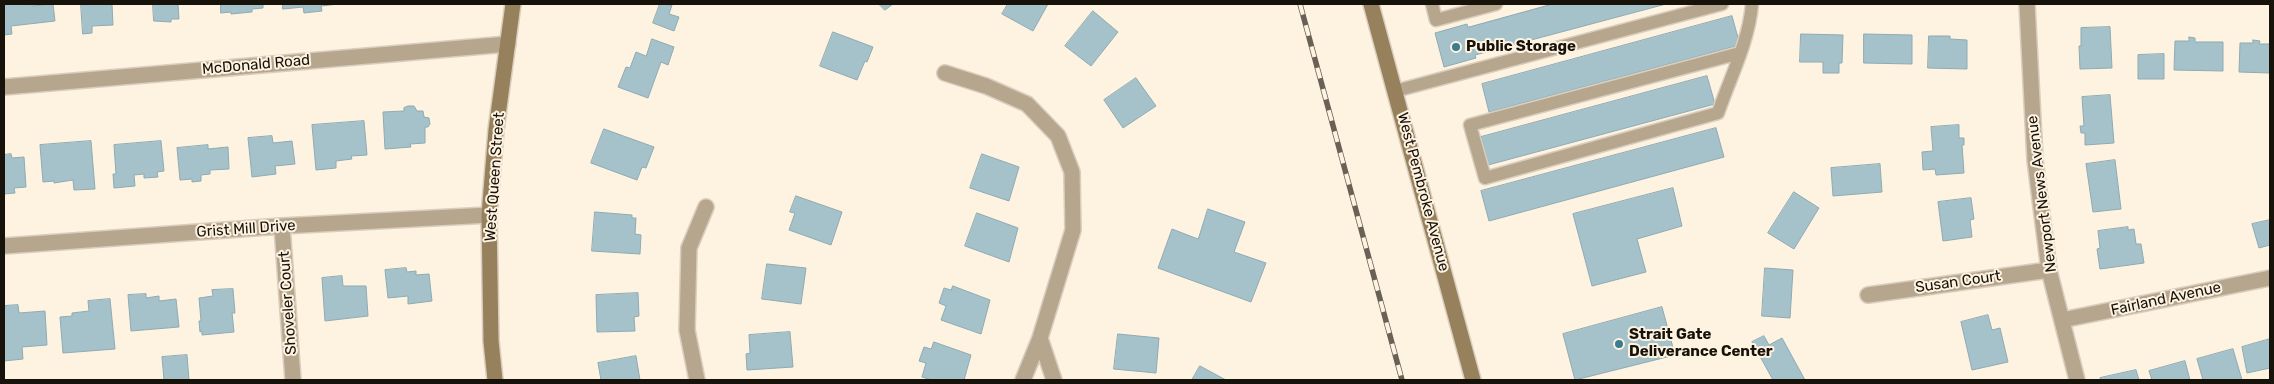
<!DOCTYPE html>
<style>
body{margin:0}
#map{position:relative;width:2274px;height:384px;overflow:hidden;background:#fef2e0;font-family:Rubik,sans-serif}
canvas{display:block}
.frame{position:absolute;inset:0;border:5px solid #17120a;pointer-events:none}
</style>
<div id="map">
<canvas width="2274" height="384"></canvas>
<div class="frame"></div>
</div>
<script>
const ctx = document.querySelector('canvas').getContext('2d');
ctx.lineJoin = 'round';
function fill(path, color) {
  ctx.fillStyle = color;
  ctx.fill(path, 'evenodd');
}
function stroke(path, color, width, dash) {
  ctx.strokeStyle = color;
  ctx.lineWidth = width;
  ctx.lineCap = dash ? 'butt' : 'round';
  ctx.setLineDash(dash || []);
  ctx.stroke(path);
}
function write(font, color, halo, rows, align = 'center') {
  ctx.font = font + ' Rubik,sans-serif';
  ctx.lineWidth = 4;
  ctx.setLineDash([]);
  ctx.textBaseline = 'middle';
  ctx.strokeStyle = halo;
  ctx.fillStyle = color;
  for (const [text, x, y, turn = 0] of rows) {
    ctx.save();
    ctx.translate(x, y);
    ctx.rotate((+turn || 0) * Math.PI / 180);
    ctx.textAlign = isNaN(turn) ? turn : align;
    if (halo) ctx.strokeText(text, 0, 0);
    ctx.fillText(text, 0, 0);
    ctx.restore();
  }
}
const building = new Path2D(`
 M4 4H32V6L53 4 55 21 11 26 12 34 4 35Z
 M81 4H112L113 25 92 26V33L83 34Z
 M153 4H178L179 19H171V22L154 21Z
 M221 4H263V8L252 9V12L231 14V12L221 13Z
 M283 4H339L321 6 322 11 304 13 303 7 283 9Z
 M660 4 672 5 669 14 679 17 674 31 653 23Z
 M879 4H893L885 10Z
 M1008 4H1048L1033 31 1002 14Z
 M1553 4H1666L1475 55 1476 58 1444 67 1435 33 1467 24 1468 27Z
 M1093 11 1118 32 1091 66 1065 46Z
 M1732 16 1740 45 1489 112 1482 84Z
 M2110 27 2112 68 2080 69 2079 46H2081V28Z
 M833 32 873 47 867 62 865 61 857 80 820 66Z
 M1801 34 1843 35 1842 63H1839V73H1823V62H1800Z
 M1864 34 1912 35V64L1864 63Z
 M1929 36H1950V39L1967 40V69L1928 68Z
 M2189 37 2195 38V42H2223V71L2174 70 2175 41H2189Z
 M652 39 674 47 668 65 661 62 648 98 618 87 626 67 630 68 636 52 646 56Z
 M2253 40 2260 41 2259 44H2270V73L2239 72 2240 43H2253Z
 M2164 54V79H2138V55Z
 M1707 76 1715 104 1488 165 1481 137Z
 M1136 78 1156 106 1123 128 1104 100Z
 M2110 95 2114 143 2085 145V133H2081L2080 126H2084L2082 97Z
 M408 106H414L417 111H423L424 117 429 118 430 124 428 127H425V143L410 144 411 147 385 149 383 112 404 111V108Z
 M364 121 367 155 351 156 352 159 336 161V168L316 170 312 125Z
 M1959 125V138H1964V145H1962L1964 173 1936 175 1935 169 1923 170 1922 152 1933 151 1931 127Z
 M1716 128 1724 157 1489 221 1481 191Z
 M604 129 654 147 646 168 642 167 637 180 591 163Z
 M272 136 273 143 292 141 295 164 275 166 276 174 252 177 248 138Z
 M91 141 95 189 74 190 73 180 54 183V181L43 182 40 145Z
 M161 141 164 171 157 172 158 177 144 178V174L134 175 135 186 114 188 113 174H116L114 145Z
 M208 145V149L228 147 229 169 210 170V174L201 175V181L192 182V179L180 180 177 148Z
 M11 154 12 158 24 157 26 187 14 188 15 193 4 194V155Z
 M982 154 1019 167 1009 201 970 188Z
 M2115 160 2121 209 2093 212 2086 164Z
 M1880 164 1882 192 1833 196 1831 168Z
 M1673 188 1682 226 1637 239 1646 272 1592 286 1573 214Z
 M1794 192 1819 208 1794 249 1768 233Z
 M796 196 842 212 831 245 789 230 795 213 790 212Z
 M1971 198 1974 219 1970 220 1972 237 1943 241 1938 202Z
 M1208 209 1245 222 1234 252 1266 263 1251 302 1158 268 1172 229 1198 239Z
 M595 212 632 215V218H636L635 234 641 235 640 254 592 251Z
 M977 213 1018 228 1009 262 965 246Z
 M2270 220V245L2259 248 2252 224Z
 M2128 227V230L2134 229 2136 244H2141L2144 263 2100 269 2097 249 2100 248 2098 231Z
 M767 264 806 268 801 304 762 299Z
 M406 268 407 272 416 271V275L429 274 432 301 408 304V296L388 298 385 270Z
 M1765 268 1793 270 1790 318 1762 316Z
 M342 276 343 286H366L368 316 325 321 322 278Z
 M953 286 990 300 981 334 941 320 946 306 939 303 944 288 951 290Z
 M233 289 235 313H232L234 332 202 335V331L200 332 199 321H201L199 298 213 296 212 290Z
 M638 293 639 316 634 317 635 331 597 332 596 295Z
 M146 294V298L159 296V301L176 299 179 327 131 331 128 295Z
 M110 299 115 349 63 353 60 317 72 316V313L89 311 88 301Z
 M18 305 19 313 45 311 47 345 22 347 23 359 4 361V306Z
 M1662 307 1675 355 1575 380 1563 334Z
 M1988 315 1992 330 2000 328 2008 362 1972 370 1961 322Z
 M790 332 793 367 747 370 746 354 750 353 749 335Z
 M1118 334 1159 338 1156 373 1114 369Z
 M1764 336 1769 345 1782 338 1805 380H1773L1752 342Z
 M2270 339V368L2247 373 2242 347Z
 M934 342 971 355 964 380H932L922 377 926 363 919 361 924 347 931 349Z
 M2233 349 2242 380H2203L2197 359Z
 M187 355 189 380H164L162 357Z
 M636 356 640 380H601L598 363Z
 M2185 361 2190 380H2152L2149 371Z
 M1200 366 1226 380H1192Z
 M2136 370 2139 380H2101L2100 378Z`);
fill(building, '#a5c2ca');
stroke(building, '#8eaab3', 1);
const service = new Path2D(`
 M1432 4 1436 20 1496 4
 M1740 53 1470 125 1485 178 1718 113C1730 78 1749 41 1752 4
 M1395 91 1722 4`);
const minor = new Path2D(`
 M2027 4 2035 160 2049 270 2077 380
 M945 73 986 86 1027 104 1058 136 1072 172 1073 230 1040 338 1023 380
 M4 87 508 44
 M282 226 293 380
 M4 246 282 226 489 215
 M1868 295 2049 270
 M2062 320 2270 278
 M1040 338 1054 380
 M697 380 687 330 689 248 706 207`);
const secondary = new Path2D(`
 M1371 4 1473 380
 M495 380 491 341 489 215 496 130 513 4`);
stroke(service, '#d9cebe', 15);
stroke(minor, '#d9cebe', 18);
stroke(secondary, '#d9cebe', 18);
stroke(service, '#b6a68e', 12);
stroke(minor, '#b6a68e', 15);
stroke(secondary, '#97815d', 15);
const rail = new Path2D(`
 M1300 4 1402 380`);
stroke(rail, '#696156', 5.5);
stroke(rail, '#fef2e0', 4, [11]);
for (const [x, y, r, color] of [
 [1456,47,5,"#3b7d8f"],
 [1619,344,5,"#3b7d8f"]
]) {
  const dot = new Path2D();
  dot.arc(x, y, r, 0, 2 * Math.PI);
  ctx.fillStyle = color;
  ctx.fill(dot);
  stroke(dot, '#fef2e0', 2);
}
write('bold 15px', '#17120a', '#fef2e0', [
 ["Public Storage",1466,47],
 ["Strait Gate",1629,335],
 ["Deliverance Center",1629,352]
], 'left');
write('15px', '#17120a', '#fef2e0', [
 ["McDonald Road",256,65,-5],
 ["West Queen Street",495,177,-86],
 ["West Pembroke Avenue",1423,192,75],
 ["Newport News Avenue",2042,194,-97],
 ["Grist Mill Drive",246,229,-4],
 ["Susan Court",1958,282,-8],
 ["Fairland Avenue",2166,299,-12],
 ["Shoveler Court",288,303,-94]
]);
</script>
